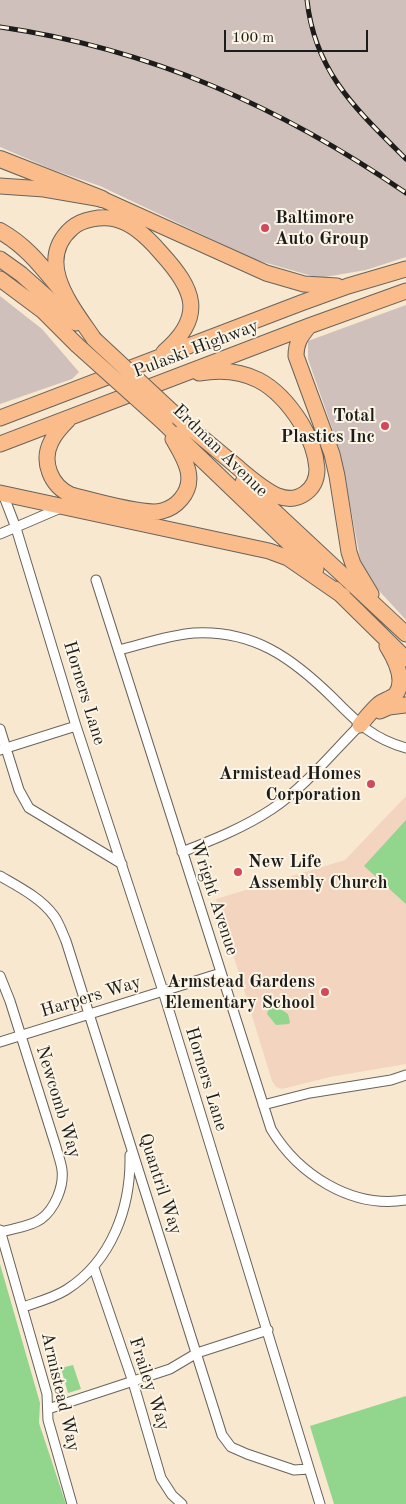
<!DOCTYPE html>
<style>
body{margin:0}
#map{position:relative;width:406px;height:1504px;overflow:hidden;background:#f8e8d0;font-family:"Old Standard TT",serif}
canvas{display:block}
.scale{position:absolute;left:224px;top:30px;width:144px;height:22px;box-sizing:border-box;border:2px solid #1c1c1c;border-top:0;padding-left:6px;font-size:15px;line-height:18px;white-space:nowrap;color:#1c1c1c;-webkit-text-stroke:4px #fcf5e5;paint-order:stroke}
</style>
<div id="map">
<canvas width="406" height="1504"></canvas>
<div class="scale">100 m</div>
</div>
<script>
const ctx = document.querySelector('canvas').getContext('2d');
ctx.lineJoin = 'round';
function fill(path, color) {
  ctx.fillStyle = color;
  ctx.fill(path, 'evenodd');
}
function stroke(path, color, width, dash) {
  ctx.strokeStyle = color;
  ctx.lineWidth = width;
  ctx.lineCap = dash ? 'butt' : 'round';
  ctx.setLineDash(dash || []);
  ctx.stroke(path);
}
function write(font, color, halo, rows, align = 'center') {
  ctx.font = font + ' "Old Standard TT",serif';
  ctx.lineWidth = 4;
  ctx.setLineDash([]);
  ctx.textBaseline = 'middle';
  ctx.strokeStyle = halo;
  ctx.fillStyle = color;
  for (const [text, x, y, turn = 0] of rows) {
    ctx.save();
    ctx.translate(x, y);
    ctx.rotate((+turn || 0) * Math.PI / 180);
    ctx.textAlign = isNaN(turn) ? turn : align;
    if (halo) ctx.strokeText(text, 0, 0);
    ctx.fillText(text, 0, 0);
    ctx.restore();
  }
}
fill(new Path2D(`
 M406 796V1064L330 1077 282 1089 276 1087 272 1081 216 899 345 860Z`), '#f3d4bf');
fill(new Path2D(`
 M0 0H406V257L366 270 319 278 256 260 100 186 51 169 0 147Z
 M0 296 42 329 79 372 72 379 0 404Z
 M406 305V620L371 582 361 563 340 451 308 359V341Z`), '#cfc0bb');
fill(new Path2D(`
 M406 820V904L364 866Z
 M279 998 285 1004 282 1007V1010L288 1014 290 1022 289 1024 276 1025 267 1014 270 1005Z
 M0 1264 40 1403 39 1423 66 1504H0Z
 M73 1365 81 1389 68 1393 61 1368Z
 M406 1396V1504H334L310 1426Z`), '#92d58d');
const minor = new Path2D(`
 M3 494 16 528 76 726 163 991 320 1504
 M0 534 63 507
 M96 580 271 1129C298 1174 351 1209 406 1200
 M119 650C143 644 169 635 194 633 253 630 291 657 332 697 357 722 371 738 406 748
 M0 729 19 790 29 808 122 864
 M0 750 76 726
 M182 852C213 840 245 827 272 809 305 787 332 753 360 725
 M0 876C19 887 41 898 54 916 59 923 62 932 66 941L222 1435 231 1447 247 1454 294 1470 309 1469
 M0 976 10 1001 56 1147C58 1155 61 1162 62 1170 64 1186 55 1209 41 1219 30 1227 14 1228 1 1232
 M0 1042 221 973
 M263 1105 310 1093 391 1080 406 1075
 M0 1230 47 1394 48 1420 72 1504
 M94 1268 133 1382 161 1478 172 1495 182 1504
 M23 1307C38 1302 53 1298 66 1290 112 1261 131 1207 130 1155
 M48 1409 170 1369 197 1353 268 1330`);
const primary = new Path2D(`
 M0 186 44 189 102 199 266 273 304 284 337 286
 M0 259 21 274 76 323
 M0 279 43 311 77 345
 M309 326C301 336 296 342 296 356L332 454 337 476 349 552 353 564 371 594
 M94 339C74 309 33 262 72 228 82 219 102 216 115 219 133 223 150 240 161 253 194 289 206 316 164 352
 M0 418 301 303 348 286 406 269
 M68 420C62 426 55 433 51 442 41 462 51 486 71 495 92 500 144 516 162 511 170 509 176 505 181 499 198 479 184 458 173 439
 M182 421C199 435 217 450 235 465 248 476 262 489 278 496 298 504 317 490 317 469 316 453 309 436 301 423 276 383 246 365 199 373
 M165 424 316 569
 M0 444 309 326 406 291
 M243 482 406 634
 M0 493 269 551 288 558 343 596
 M335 589 406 659
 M380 711 389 707 406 705
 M360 725C366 718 372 710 379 704 384 700 391 699 396 694 406 680 395 659 387 646`);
const motorway = new Path2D(`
 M0 159 102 199
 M0 231C27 246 43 268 63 292`);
stroke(minor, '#69635b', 11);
stroke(primary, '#69635b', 17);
stroke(motorway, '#69635b', 18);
stroke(minor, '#fff', 9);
stroke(primary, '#fabc8b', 15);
stroke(motorway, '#fabc8b', 16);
const rail = new Path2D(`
 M307 0C315 73 357 110 406 159
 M0 27C151 49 281 107 406 193`);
stroke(rail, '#1c1c1c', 5);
stroke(rail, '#fcf5e5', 3, [9]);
const primaryBridge = new Path2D(`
 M94 339 182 421
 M77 345 165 424`);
stroke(primaryBridge, '#69635b', 17, []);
stroke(primaryBridge, '#fabc8b', 15);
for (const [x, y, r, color] of [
 [265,228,5,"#d1495b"],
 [385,426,5,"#d1495b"],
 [371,784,5,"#d1495b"],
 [238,872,5,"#d1495b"],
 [325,992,5,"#d1495b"]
]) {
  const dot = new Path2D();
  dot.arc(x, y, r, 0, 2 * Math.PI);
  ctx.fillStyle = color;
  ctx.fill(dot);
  stroke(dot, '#fcf5e5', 2);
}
write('bold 18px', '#1c1c1c', '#fcf5e5', [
 ["Baltimore",275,218,"left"],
 ["Auto Group",275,239,"left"],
 ["Total",375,416],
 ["Plastics Inc",375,437],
 ["Armistead Homes",361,774],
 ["Corporation",361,795],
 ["New Life",248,862,"left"],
 ["Assembly Church",248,883,"left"],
 ["Armstead Gardens",315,982],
 ["Elementary School",315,1003]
], 'right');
write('18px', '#1c1c1c', '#fcf5e5', [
 ["Pulaski Highway",196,349,-21],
 ["Erdman Avenue",220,451,44],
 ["Horners Lane",84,693,73],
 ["Wright Avenue",214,898,72],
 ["Harpers Way",91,997,-17],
 ["Horners Lane",206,1079,73],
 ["Newcomb Way",58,1102,73],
 ["Quantril Way",160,1184,72],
 ["Frailey Way",149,1384,72],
 ["Armistead Way",60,1392,77]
]);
</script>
